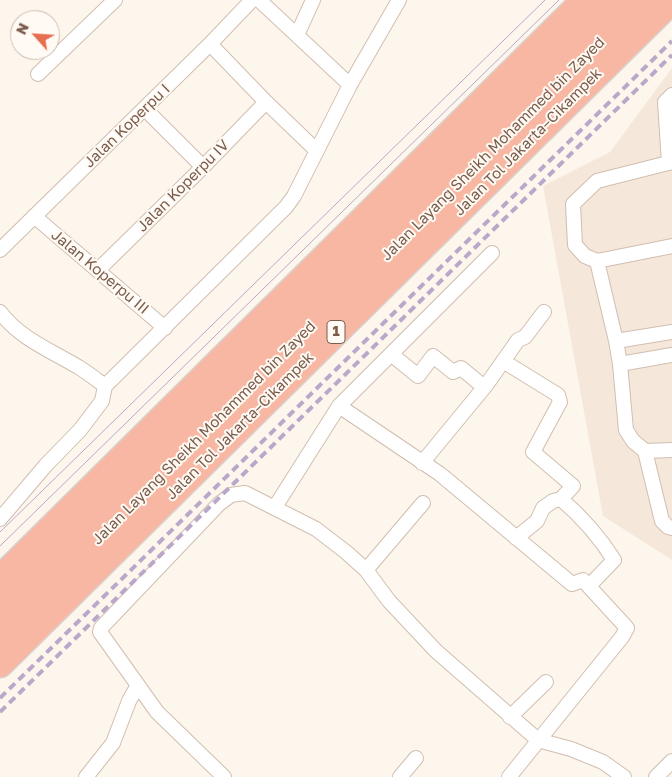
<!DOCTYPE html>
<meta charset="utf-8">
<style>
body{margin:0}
#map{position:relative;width:672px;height:777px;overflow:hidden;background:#fdf6ec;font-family:"Golos Text",sans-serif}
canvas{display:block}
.north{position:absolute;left:10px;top:10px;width:50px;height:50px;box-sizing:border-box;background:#fffaf3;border:1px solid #cabbb1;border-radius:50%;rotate:296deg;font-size:14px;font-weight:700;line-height:20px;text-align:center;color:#7a5c4d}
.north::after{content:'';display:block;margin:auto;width:18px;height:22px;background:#e76f51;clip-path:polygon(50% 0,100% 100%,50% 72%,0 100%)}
</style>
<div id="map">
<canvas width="672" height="777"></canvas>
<div class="north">N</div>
</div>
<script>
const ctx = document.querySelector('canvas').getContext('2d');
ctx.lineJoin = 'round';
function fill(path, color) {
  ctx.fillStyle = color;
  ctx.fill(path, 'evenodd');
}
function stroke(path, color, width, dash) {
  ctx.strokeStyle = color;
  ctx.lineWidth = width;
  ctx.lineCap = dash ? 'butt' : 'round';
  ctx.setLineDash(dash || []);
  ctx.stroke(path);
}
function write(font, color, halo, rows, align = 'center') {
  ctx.font = font + ' "Golos Text",sans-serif';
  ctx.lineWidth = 4;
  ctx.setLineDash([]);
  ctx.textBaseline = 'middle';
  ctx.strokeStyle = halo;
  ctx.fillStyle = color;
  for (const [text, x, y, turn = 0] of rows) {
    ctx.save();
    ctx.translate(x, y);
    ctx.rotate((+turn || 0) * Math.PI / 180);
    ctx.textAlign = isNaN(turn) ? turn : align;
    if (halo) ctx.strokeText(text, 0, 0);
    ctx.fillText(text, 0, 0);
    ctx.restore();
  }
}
fill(new Path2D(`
 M672 68V560L603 516 543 186 610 152Z`), '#f5e8da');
const minor = new Path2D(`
 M259 0 350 85
 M297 35 313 0
 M210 44 266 102 317 151
 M38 74 115 0
 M145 109 203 167
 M672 162 597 181 573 204 575 245 585 256 597 261 616 341 620 364 626 430 633 441 645 451 672 450
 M669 163 665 102 672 95
 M34 216 165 328
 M0 250 210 44 252 0
 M597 261 672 246
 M98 270 203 167 266 102
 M0 312C20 339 52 351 80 368 88 373 97 380 105 386
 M616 341 672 332
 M391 354 418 376 433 356 453 372 461 368 484 387
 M503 361 558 395 560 402 533 452 573 486 561 499 553 501 543 508 537 521 516 538
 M620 364 672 355
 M339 406 440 474 572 584 583 580 627 628 622 637 509 777
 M645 451 662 521 668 527 672 528
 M422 463 487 384 518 340 525 337 544 312
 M561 499C583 518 599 536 614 560L589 586
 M275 507 339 406 492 253
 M0 519 46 465 80 430 102 401 105 386 286 207 294 196 350 85 399 0
 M366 570 423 503
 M510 717 546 682
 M86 777 113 743 129 701 138 685
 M224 777 157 712 100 632 101 628 219 504 231 495 245 493 316 529 346 552 366 570 389 601 436 651 538 740 571 749 603 762 624 777
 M400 777 416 758
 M656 777 672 761`);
const motorway = new Path2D(`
 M0 579 585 0
 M0 605 613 0
 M0 634 643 0
 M0 664 672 0`);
stroke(minor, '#d1beb0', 16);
stroke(motorway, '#dad1cd', 29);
stroke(minor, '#fff', 14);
stroke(motorway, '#f7b7a3', 26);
stroke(new Path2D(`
 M0 532 545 0
 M0 546 559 0`), '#b9a8c9', 1);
stroke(new Path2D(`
 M0 698 672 41
 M0 712 672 55`), '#b9a8c9', 4, [8, 5]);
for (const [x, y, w] of [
 [336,332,18]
]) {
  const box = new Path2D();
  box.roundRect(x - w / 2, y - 11.5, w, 23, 4);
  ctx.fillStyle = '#fffaf3';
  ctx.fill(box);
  stroke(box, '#7a5c4d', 1);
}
write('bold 14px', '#7a5c4d', null, [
 ["1",336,332]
]);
write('15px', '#7a5c4d', '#fffaf3', [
 ["Jalan Koperpu I",127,126,-44],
 ["Jalan Tol Jakarta–Cikampek",528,142,-45],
 ["Jalan Layang Sheikh Mohammed bin Zayed",493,149,-45],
 ["Jalan Koperpu IV",183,186,-45],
 ["Jalan Koperpu III",100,272,40],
 ["Jalan Tol Jakarta–Cikampek",240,426,-45],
 ["Jalan Layang Sheikh Mohammed bin Zayed",204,433,-45]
]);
</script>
